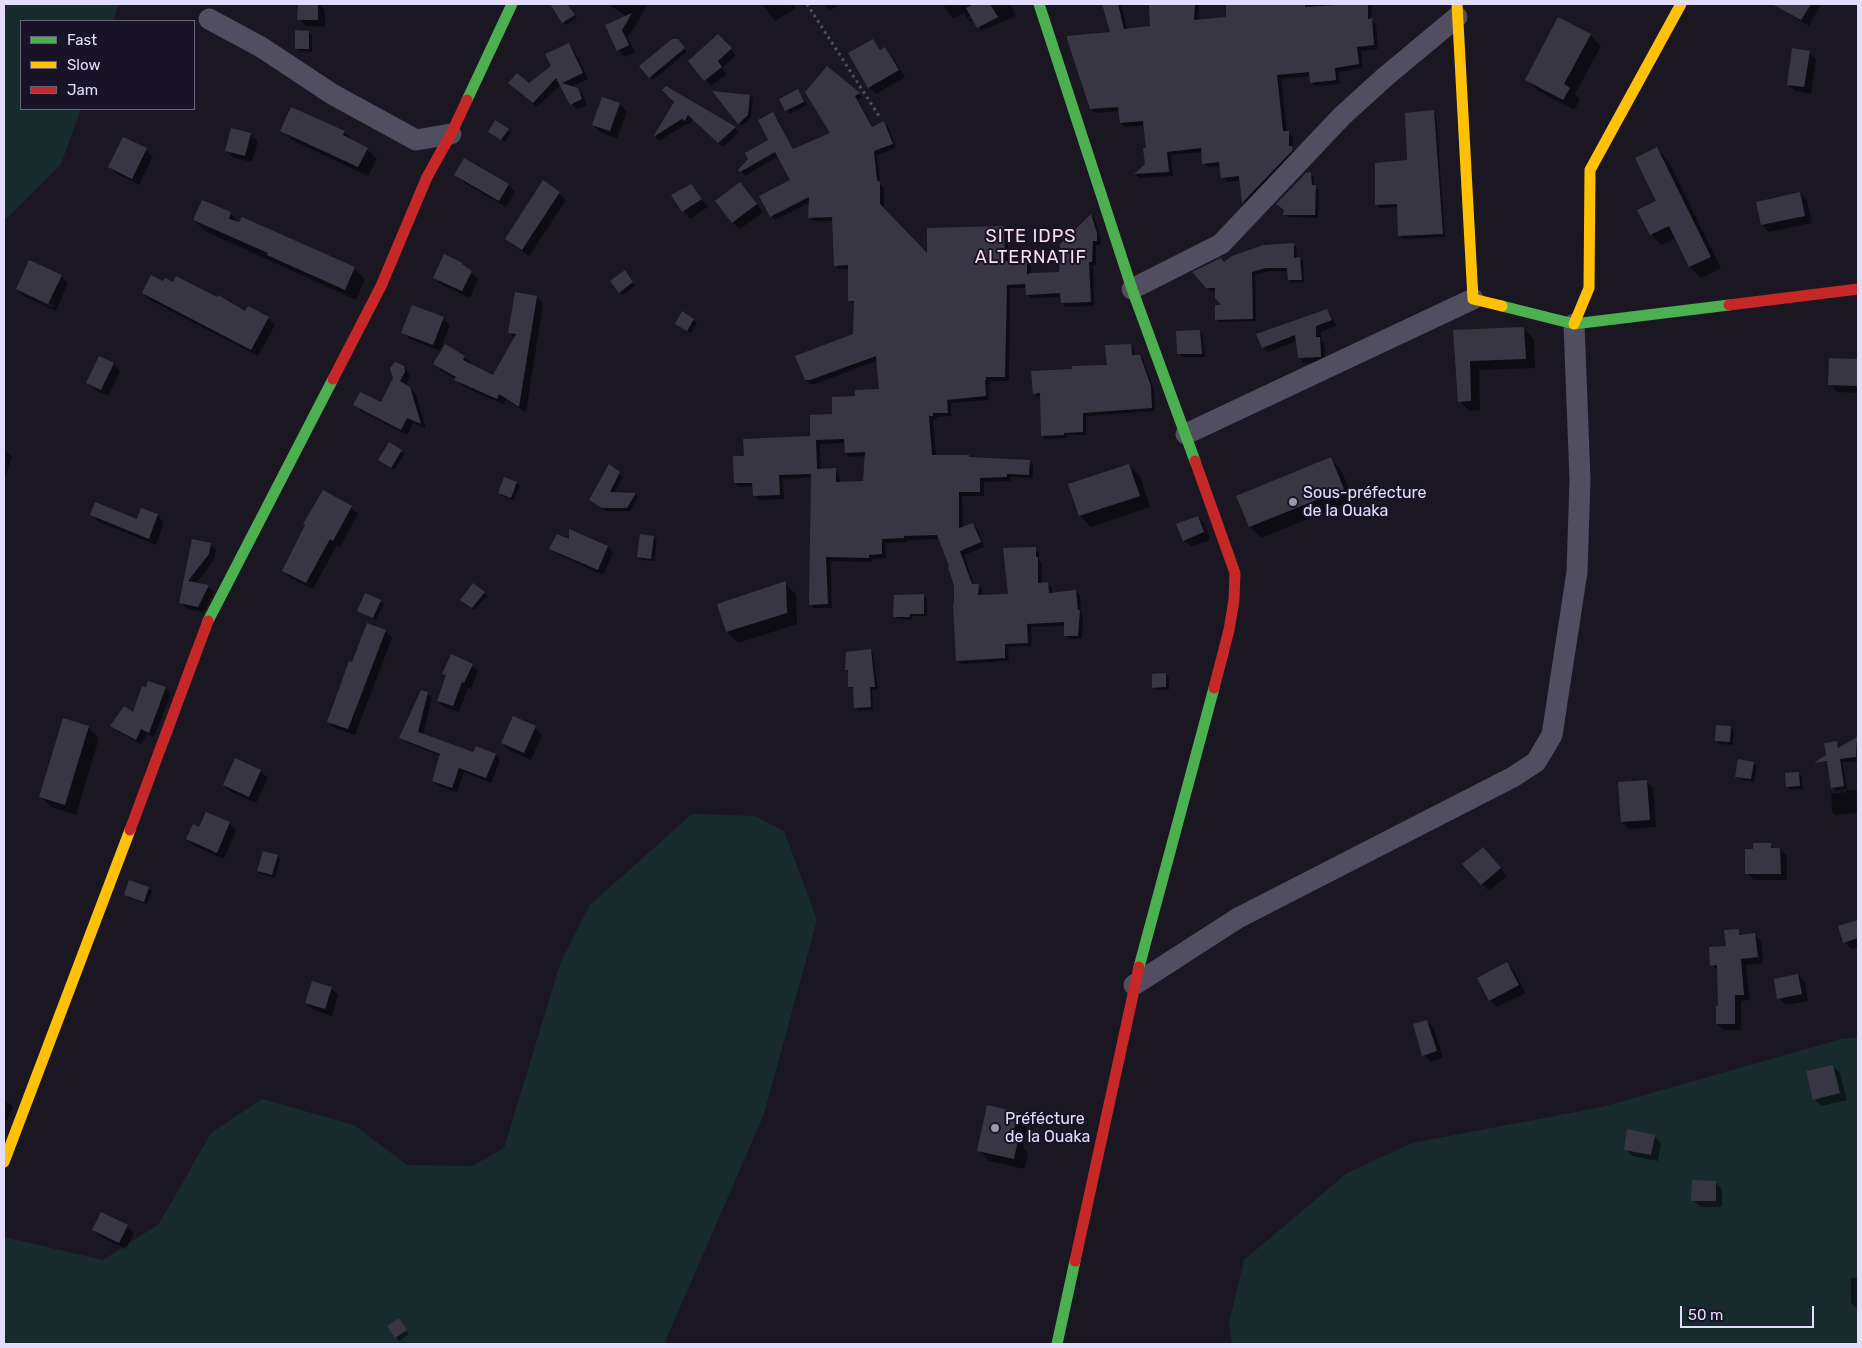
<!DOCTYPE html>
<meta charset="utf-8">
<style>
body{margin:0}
#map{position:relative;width:1862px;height:1348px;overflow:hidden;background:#1a1722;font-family:Rubik,sans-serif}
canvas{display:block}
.frame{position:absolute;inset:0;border:5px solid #e2ddfa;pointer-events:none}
.legend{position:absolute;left:20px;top:20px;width:175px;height:90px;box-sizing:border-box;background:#181326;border:1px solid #69647b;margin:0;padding:6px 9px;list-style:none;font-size:15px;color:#e2ddfa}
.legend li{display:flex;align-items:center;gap:10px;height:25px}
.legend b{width:25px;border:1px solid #69647b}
.scale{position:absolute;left:1680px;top:1306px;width:134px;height:22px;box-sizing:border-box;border:2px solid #e2ddfa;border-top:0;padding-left:6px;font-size:15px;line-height:18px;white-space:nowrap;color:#e2ddfa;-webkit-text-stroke:4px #181326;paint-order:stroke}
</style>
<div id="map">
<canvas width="1862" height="1348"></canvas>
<div class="frame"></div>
<ul class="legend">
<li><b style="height:6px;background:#4caf50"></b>Fast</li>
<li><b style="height:6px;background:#ffc107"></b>Slow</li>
<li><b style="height:6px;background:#c62828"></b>Jam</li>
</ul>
<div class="scale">50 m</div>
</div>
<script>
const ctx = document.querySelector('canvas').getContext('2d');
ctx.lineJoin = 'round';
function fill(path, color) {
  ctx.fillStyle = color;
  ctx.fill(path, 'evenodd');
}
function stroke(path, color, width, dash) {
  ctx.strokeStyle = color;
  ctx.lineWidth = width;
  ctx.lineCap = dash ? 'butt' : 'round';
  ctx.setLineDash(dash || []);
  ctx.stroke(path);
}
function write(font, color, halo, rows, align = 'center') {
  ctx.font = font + ' Rubik,sans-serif';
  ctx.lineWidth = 4;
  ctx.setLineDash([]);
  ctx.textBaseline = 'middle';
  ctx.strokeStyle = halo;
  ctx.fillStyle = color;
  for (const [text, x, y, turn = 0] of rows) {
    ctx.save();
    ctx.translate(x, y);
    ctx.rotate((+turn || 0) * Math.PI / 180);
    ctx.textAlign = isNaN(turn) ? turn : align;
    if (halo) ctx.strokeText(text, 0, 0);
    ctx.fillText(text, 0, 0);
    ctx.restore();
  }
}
fill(new Path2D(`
 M4 4H119L113 21H21V109H81L61 164 4 221Z
 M692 814 755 816 784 831 817 920 764 1114 664 1344H4V1237L103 1260 159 1224 211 1133 262 1099 354 1125 407 1165 472 1166 504 1148 561 961 590 905Z
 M1858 1037V1344H1232L1229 1323 1244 1260 1347 1173 1412 1143 1602 1107 1841 1039Z`), '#172b2d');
fill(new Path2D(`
 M299 4H319L325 10V27L306 26 299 19Z
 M554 4H567L577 18 566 25 552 5Z
 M608 4H648L628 38 635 52 625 57 618 50 606 26 627 17Z
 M762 4H793L796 8 775 21Z
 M823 4H840L830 11Z
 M943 4H1010L1016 16 981 31 974 20 970 22 968 20 977 15 975 13 967 18 964 13 953 19Z
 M1104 4H1121L1127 30 1151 27 1150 4H1199L1198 21 1228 18 1227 4H1372L1371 20 1376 24 1378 49 1361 51 1363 68 1338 72 1340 84 1315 86 1311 82 1310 76 1281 79 1287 133 1293 137V148L1296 152 1247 206 1244 202 1241 180 1227 182 1222 177 1221 166 1208 167 1204 163 1203 152 1171 155 1173 176 1139 178 1136 174 1146 164 1147 149 1144 125 1125 127 1121 123 1120 111 1095 113 1091 108 1111 33Z
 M1773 4H1818L1820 6 1809 26Z
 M309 32 312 35V52L299 51 296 48Z
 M718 35 736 55 722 68 727 74 711 86 690 61Z
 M1590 35 1601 46 1575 94 1580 100 1574 110 1537 90 1526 79Z
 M873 40 882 51 885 48 892 56 905 77 876 94 869 87Z
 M569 44 574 50 588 79 570 87 577 90 583 95 587 105 577 109 571 104 561 84 537 107 515 88 529 84 552 66Z
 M681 44 687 52 653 80 641 66Z
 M1809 52 1816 59 1811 94 1795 91 1788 84Z
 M798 91 807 105 789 114 780 99Z
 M715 92 750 96 753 99 751 118 742 126Z
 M807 92 859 94 863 97 858 100 874 128 884 122 888 126 896 148 877 155 880 184 884 188V209L928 256 1004 227 1008 231V262H1027L1031 267V274L1061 273 1091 216 1095 220 1101 238V245H1096V265H1093L1094 306 1066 307 1062 303V297L1031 298 1027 294V288H1010L1009 381H990V384H988L989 400 951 403V416L937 417V420H933L936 456H968L971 459 1029 462 1033 466V478L1011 477V481L984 482V496H962L963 528 973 524 977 528 984 547 964 555 974 585H978L982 589V596L1009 595 1035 549 1039 553V560L1042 563 1041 584H1048L1052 588V593L1076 591 1080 595 1081 613 1083 615 1082 639H1069L1065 635V626L1031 627 1032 646 1008 647 1009 661 962 664 958 660 955 585 951 567 939 539 907 540V542L885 543 886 558 872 559V562L830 561 832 608H814L810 604 812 477 782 479 784 499 759 500 755 496 754 486 739 487 735 483 745 457 812 437 834 415 857 397 880 390 878 360 815 384H810L806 380 854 335 855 304 849 300V269H839L835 265 834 221H814L809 217 810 202 775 220 771 216 792 181 778 156 745 176 740 170 770 140 773 113 777 118 794 150 831 133ZM846 443V453L850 457 866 456 864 482 840 483 839 474 835 470H821L820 444Z
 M602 98 620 104 627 112 617 138 600 132 593 125Z
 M676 101 735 128 739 132 723 147 693 118 690 124 688 123 659 141 655 137Z
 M1433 112 1436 115 1445 237 1403 239 1400 236 1398 207 1380 208 1376 204 1409 161Z
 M282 130 344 132 355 142 367 149 377 159 368 176 292 140Z
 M508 130 511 133 505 142 489 132Z
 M250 134 258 141 252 162 234 158 227 151Z
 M124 138 146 150 153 157 139 185 117 174 110 167Z
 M1657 149 1668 160 1721 268 1701 278 1690 267 1676 238 1661 245 1651 234 1657 202Z
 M1311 174 1314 177V186L1319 190 1318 218 1288 217 1285 214Z
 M456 175 508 185 515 192 506 207 463 182Z
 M691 185 708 207 690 219 672 196Z
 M747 191 763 212 740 229 732 222Z
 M559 193 566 200 529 256 513 245 506 238Z
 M1800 193 1807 201 1812 223 1769 232 1762 225Z
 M230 213 240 224 354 268 365 279 356 300 205 231 194 220Z
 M1293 244 1297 248 1296 259H1300L1303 262 1304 282 1292 283 1289 279V271H1269L1255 275 1256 321 1219 322 1216 319 1223 306 1217 291H1211L1194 273Z
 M462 264 478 279 470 298 442 285 434 278Z
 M628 275 635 286 623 295 620 292Z
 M61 276 68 283 56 311 24 296 17 289ZM24 292 55 306 54 308 24 294Z
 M163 283 218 298 246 313 268 318 275 325 258 356 150 300 143 293Z
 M537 297 543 304 526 412 506 400 503 404 462 386 456 379 441 371 435 364 465 357 471 363 470 365 493 377 515 338 510 333Z
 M1327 310 1332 316 1336 326 1321 332V340L1325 344V362L1304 363 1299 357 1297 341 1268 352 1263 347Z
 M443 318 450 325 440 351 410 339 403 332Z
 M694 320 697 323 691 333 676 324Z
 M1524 329 1534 339 1535 368 1479 370 1480 410 1469 411 1459 401 1454 331Z
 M1200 331 1203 335 1205 357H1182L1179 354Z
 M1131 346 1134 349V356H1139L1143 359 1154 390 1155 411 1086 416V435H1067V438L1045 439 1042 435 1041 396H1037L1034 393 1073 371 1108 366Z
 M1831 359 1858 360V393L1837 392 1830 384Z
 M113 364 120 371 108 396 95 390 88 383Z
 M402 365 410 376 406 386 416 394 426 429 413 423 407 435 361 411 355 405 381 404Z
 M389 444 405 454 394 470 379 460Z
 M4 449 12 457 4 481Z
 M1330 459 1341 470 1354 500 1261 538 1250 527 1238 496Z
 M1129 465 1140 476 1150 507 1091 527 1080 516 1069 485Z
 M609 466 623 477 614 494H636L638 497 630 511H606L590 500Z
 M517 483 520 486 514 500 502 496 499 493Z
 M323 492 351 507 358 514 340 547 337 545 313 589 290 578 283 570Z
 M92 515 138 521 157 515 164 522 156 545 99 522Z
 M1198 517 1205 524 1210 540 1191 547 1184 540Z
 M654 537 657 540 654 561 642 560 639 557Z
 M193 541 210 544 216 550 214 560 196 584 208 587 214 592 204 612 187 609 181 603Z
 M570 541 608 547 613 553 603 575 557 554 551 548Z
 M785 583 796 594 797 624 738 643 727 632 718 604Z
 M484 593 487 596 475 610 465 603Z
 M366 594 384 604 376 620 358 610Z
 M923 595 927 598V616H912V620L898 619 895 616Z
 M385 631 392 638 355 735 335 728 328 721Z
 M870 650 873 653 878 690H872L873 710 859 711 856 708 855 690 850 687V673L846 670Z
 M472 665 478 671 471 689 468 688 459 712 444 707 438 701 447 676 444 673Z
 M1166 674 1169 678V690H1156L1153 687Z
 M165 688 171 694 154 737 147 734 141 744 117 731 112 725 134 714Z
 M427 694 432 698 423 735 474 754 496 755 500 760 491 783 464 772 457 792 438 786 433 781 441 756 406 742 401 737Z
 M88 727 99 738 76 815 51 807 40 796Z
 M1731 727 1734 730 1733 745 1719 744 1716 741Z
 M535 728 542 735 531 760 509 750 502 743Z
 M1858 737V762H1842L1847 790H1858V813L1835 815 1832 811 1831 794 1846 792V789L1836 791 1833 787 1828 762H1823L1821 760 1827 756 1836 742 1840 748Z
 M1754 763 1757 766 1754 782 1739 779 1736 776Z
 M261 771 268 778 256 803 231 792 224 785Z
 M1799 773 1802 777 1803 789 1790 790 1787 786Z
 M1646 781 1653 788 1656 827 1629 829 1622 822Z
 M229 823 236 830 224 859 194 846 187 839 199 828Z
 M1770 844 1775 849H1780L1787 856V880H1754L1747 873 1755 850Z
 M277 856 280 859 275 878 261 874 258 871Z
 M1490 856 1507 876 1489 891 1482 884Z
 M148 888 152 891 147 904 128 897 125 894Z
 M1858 921V947L1852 949 1845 942 1840 926Z
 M1738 931 1743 936 1755 935 1761 941 1763 963 1746 965 1750 1000 1741 1001V1030H1723L1717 1024 1720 1007 1718 971 1712 965 1727 947Z
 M1507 964 1514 971 1526 993 1497 1007 1490 1000Z
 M1798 975 1805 982 1808 1001 1786 1005 1779 998Z
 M331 988 338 995 332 1016 314 1010 306 1003Z
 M1427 1021 1434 1028 1443 1058 1431 1062 1424 1055Z
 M1833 1066 1840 1073 1847 1100 1821 1106 1814 1099Z
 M4 1099 13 1107 7 1121 4 1119Z
 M1017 1113 1028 1124 1023 1147 1028 1152 1025 1169 989 1161 979 1150Z
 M1654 1136 1661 1143 1658 1161 1632 1156 1625 1149Z
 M1715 1182 1722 1189V1207H1700L1693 1200Z
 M127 1226 134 1233 126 1249 101 1237 94 1230Z
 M1851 1278H1858V1310L1851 1303Z
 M402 1323 409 1334 399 1341 388 1326Z`), '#0007');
fill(new Path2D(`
 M298 4H318V20H297Z
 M550 4H567L575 15 562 23Z
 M974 4H990L998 17 977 28 966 8Z
 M1102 4H1118L1124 29 1150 26 1149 5 1195 4 1194 20 1226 17V4H1305V7L1339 5V4L1368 5V19L1372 18 1374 45 1357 47 1359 64 1335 68 1336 80 1310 83 1309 72 1277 75 1283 131H1289V146H1292L1293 150 1242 203 1239 176 1221 178 1219 162 1202 164 1201 148 1167 152 1169 172 1134 174 1145 164 1143 148H1146L1143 121 1120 123 1118 107 1090 109 1067 39V36L1110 32Z
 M1772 4H1811L1801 20Z
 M632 13 622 30 629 45 617 51 605 25Z
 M1558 17 1591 34 1564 84 1570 88 1563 100 1525 80Z
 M295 30 309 31V49H295Z
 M718 34 732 48 718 61 722 67 704 81 688 61Z
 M672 39H678L685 48 649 78 639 66Z
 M873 39 880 50 885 47 899 70 868 88 848 53Z
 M569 43 583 73 562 83 578 88 582 99 570 105 556 78 533 103 508 83 517 73 529 83 551 66 545 54Z
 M1792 48 1810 51 1804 87 1787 85Z
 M827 66 860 93 855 96 872 127 884 121 893 144 874 151 877 180 880 182V204L927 253V228L1004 226 1005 261H1027V275L1029 273 1059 272 1060 244 1091 214 1097 233V241H1093L1092 262H1089L1091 302 1061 303 1060 293 1026 295 1025 284 1007 285 1005 377H986V380H985L986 396 947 400 948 413H933V416H929L932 455H969V457L1030 460 1029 475 1007 474V477L980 478V492H959V528L973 523 981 542 960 551 972 584H979L978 595 1008 594 1003 548 1036 547V557H1038V583L1048 582 1049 593 1076 590 1078 610H1080L1078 636H1064V622L1027 624 1028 643 1005 644V658L956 661 953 604H954V586L948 567 949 566 937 535 904 536V538L882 539V554L869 555V558L826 557 828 604 809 605 811 474 779 475 780 495 753 496 752 483H734L733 456H744L743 439 810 436V415L832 414V397L855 396V390L879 389 876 356 810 380H805L795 356 853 334 854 301H848V265L834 266 832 217 808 218 809 197 770 217 759 196 790 180 775 152 740 172 738 170 748 159 745 153 768 140 758 120 773 112 793 149 830 133 805 92ZM844 439 845 453 865 452 863 481 836 482V468L817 469 816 440Z
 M666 86 695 103 736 127 718 143 688 115 685 121 682 119 653 137 674 102 662 90Z
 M798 89 804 102 785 111 779 99Z
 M712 91 750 95 748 115 738 124Z
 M602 97 620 103 610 131 592 125Z
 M291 107 345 131 343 135 368 148 358 167 280 131Z
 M1434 110 1443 234 1398 236 1397 204 1375 205V163L1407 160 1405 113Z
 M495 120 509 129 501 140 488 132Z
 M231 128 251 133 245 156 225 151Z
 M123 137 147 148 132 179 108 167Z
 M1657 147 1711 257 1689 267 1669 226 1650 235 1637 210 1656 201 1635 158Z
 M464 158 509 184 499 201 454 175Z
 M1311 172 1312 185H1316L1315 215H1283L1284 210 1276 204 1306 173Z
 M543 180 560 192 522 250 505 239Z
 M740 182 757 204 732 223 715 201Z
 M691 184 702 199 682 212 671 195Z
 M1800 192 1805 216 1761 225 1756 202Z
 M202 200 231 212 229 219 239 222 242 217 355 267 345 290 267 255 268 253 193 220Z
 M1294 243V258L1300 257 1302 280H1288L1287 268H1266L1252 272 1253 319 1215 320V305H1221L1215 298V288H1206L1192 272 1221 258 1224 262 1232 256 1263 245Z
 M444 254 463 263 462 264 472 271 462 291 433 278Z
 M29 260 62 275 48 304 16 289Z
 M625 270 633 282 619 293 610 281Z
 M151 275 163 281 165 278 173 282 176 276 217 297 218 295 245 311 248 306 269 317 251 350 142 293Z
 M515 292 537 296 519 407 499 394 497 399 454 380 456 377 433 364 445 344 465 356 463 360 493 375 516 334 508 333Z
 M412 305 444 317 433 345 401 333Z
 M1327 309 1332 320 1316 326V337H1320L1321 357 1298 358 1295 335 1262 348 1256 334Z
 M682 311 694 319 687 331 675 324Z
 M1522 327 1524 328 1526 359 1470 361 1471 401 1458 402 1453 330Z
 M1200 330 1202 354H1177L1176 331Z
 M1131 344 1132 355H1140L1151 386 1152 408 1083 413V432L1064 433V435L1041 436 1040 393 1033 394 1031 371 1072 369V366L1107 365 1105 345Z
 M99 356 114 363 101 390 86 383Z
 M1829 358 1858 359V386L1828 385Z
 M395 362 404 366 405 372 400 381 410 387 421 424 407 418 401 430 353 405 360 392 381 402 393 378 390 368Z
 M389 442 402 450 391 468 378 460Z
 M1331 457 1344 489 1249 527 1236 496Z
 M609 464 620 472 610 492 636 493 627 508H602L589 500Z
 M1129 464 1140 496 1079 516 1068 484Z
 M504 477 517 482 511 498 498 493Z
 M323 490 352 506 333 541 330 539 306 583 282 571 305 525 303 524Z
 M95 502 137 519 141 508 158 514 149 539 90 515Z
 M1198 516 1204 532 1183 541 1176 524Z
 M569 529 608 546 598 570 549 549 557 534 569 539Z
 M640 534 654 536 651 559 637 557Z
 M192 539 211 543 209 554 188 581 209 585 198 607 179 603Z
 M786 581 787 613 726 632 717 604Z
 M473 583 485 592 472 608 460 600Z
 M365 593 381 600 373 618 357 611Z
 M924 594V614H910V617H893L894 595Z
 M367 623 386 630 348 729 327 722 349 661 352 662Z
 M871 649 875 687H870L871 707 854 708 853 687H848V670H845L846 652Z
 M451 654 473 664 464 683 462 682 453 706 437 701 446 675 442 674Z
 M1166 673V687L1152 688V674Z
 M148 681 166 687 149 733 141 729 136 740 110 726 124 706 133 712 142 686 146 687Z
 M421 690 428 692 418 732 473 752 476 746 496 754 486 778 459 768 452 788 432 781 440 754 399 738Z
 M513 716 536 726 524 753 501 743Z
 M63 718 89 726 65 805 39 797Z
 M1716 725 1731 726 1730 742 1715 741Z
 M1857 737 1856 757 1840 759 1844 786 1831 788 1827 761 1814 763 1826 755 1824 743 1837 741 1838 748Z
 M235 758 261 770 249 797 223 785Z
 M1738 759 1754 762 1751 779 1735 777Z
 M1799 772 1800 786 1786 787 1785 773Z
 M1647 780 1650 820 1621 822 1618 782Z
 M206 812 230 822 217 853 186 839 193 824 199 827Z
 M1753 843H1771V848H1780L1781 874H1745V849H1753Z
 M1483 847 1501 868 1481 885 1462 864Z
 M263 851 278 855 272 875 257 871Z
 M129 880 149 887 144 902 124 895Z
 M1858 920V938L1843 943 1838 926Z
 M1739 929V935L1755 933 1758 957 1741 959 1744 995H1735V1024H1716V1006H1718L1717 965 1710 966 1709 947 1726 946 1724 930Z
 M1507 962 1519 985 1489 1001 1477 978Z
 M1798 974 1802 994 1777 999 1774 979Z
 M312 981 332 987 325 1009 305 1003Z
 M1427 1020 1437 1051 1422 1056 1413 1024Z
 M1833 1065 1840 1093 1813 1100 1806 1071Z
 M987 1105 1018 1112 1012 1139 1018 1140 1014 1159 977 1151Z
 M1627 1129 1655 1135 1651 1155 1624 1150Z
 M1692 1180 1716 1181V1201H1691Z
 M101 1212 128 1225 119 1243 92 1230Z
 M399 1318 407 1330 395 1338 387 1326Z`), '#393643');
stroke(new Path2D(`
 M807 4 879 116`), '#4c5460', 3, [2.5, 4]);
stroke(new Path2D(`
 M209 19 261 47 332 94 416 140 451 134
 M1132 289 1221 244 1342 116 1385 77 1457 17
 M1186 434 1473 299
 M1134 985 1238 918 1513 777 1536 762 1552 735 1577 572 1580 480 1574 324`), '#504e60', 21);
stroke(new Path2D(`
 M1039 4 1132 289 1195 461
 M467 100 512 4
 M1502 306 1574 324 1729 305
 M208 621 333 379
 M1139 967 1214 688
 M1057 1344 1075 1261`), '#4caf50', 11);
stroke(new Path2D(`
 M1457 4 1473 299 1502 306
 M1574 324 1589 288 1590 170 1681 4
 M4 1162 130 830`), '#ffc107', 11);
stroke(new Path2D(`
 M1729 305 1858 289
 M333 379 381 286 427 177 451 134 467 100
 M1195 461 1235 573 1234 600 1229 630 1214 688
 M130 830 208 621
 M1075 1261 1139 967`), '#c62828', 11);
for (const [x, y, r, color] of [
 [1293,502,5,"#9c98ae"],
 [995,1128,5,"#9c98ae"]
]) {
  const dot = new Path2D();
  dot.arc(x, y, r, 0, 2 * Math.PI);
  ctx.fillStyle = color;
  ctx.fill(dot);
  stroke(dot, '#181326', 2);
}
write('16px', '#e2ddfa', '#181326', [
 ["Sous-préfecture",1303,493],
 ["de la Ouaka",1303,511],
 ["Préfécture",1005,1119],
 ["de la Ouaka",1005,1137]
], 'left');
ctx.letterSpacing = '1px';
write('18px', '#fadfee', '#181326', [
 ["SITE IDPS",1031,237],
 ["ALTERNATIF",1031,258]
]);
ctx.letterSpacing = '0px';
</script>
